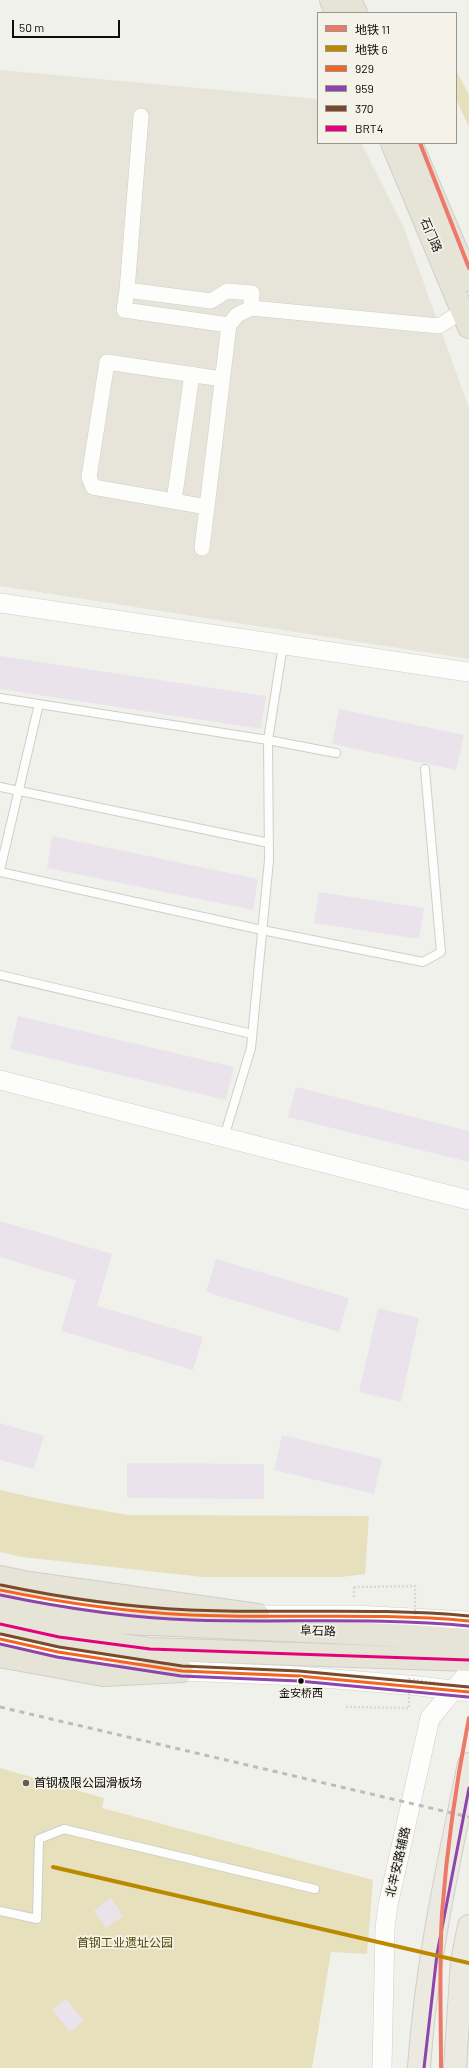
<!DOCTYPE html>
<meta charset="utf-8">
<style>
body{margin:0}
#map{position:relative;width:469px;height:2068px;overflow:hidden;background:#f1f1ec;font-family:Barlow,"Noto Sans SC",sans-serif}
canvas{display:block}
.legend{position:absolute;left:317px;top:12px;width:140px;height:132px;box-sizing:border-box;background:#f4f2e9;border:1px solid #98968f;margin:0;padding:5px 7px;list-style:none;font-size:12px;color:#0d0c09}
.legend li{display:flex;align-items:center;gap:8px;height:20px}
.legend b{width:20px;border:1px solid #98968f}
.scale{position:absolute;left:12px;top:20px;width:108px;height:18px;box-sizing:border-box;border:2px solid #0d0c09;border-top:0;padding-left:5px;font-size:12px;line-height:14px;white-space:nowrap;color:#0d0c09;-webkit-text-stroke:3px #f4f2e9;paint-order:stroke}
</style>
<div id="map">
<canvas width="469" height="2068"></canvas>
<ul class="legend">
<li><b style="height:5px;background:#ed796a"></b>地铁 11</li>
<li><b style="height:5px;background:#bb8900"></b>地铁 6</li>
<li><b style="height:5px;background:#f26522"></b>929</li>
<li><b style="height:5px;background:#8e44ad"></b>959</li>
<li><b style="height:5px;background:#7a4b2a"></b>370</li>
<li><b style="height:5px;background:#e5007d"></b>BRT4</li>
</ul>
<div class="scale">50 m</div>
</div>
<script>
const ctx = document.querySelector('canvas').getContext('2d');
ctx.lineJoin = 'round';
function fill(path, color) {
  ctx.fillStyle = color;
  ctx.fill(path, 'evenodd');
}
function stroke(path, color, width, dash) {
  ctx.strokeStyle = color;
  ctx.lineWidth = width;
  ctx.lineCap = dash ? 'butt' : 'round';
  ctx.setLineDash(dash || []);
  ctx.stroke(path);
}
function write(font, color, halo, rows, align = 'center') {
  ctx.font = font + ' Barlow,"Noto Sans SC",sans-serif';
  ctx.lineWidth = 3.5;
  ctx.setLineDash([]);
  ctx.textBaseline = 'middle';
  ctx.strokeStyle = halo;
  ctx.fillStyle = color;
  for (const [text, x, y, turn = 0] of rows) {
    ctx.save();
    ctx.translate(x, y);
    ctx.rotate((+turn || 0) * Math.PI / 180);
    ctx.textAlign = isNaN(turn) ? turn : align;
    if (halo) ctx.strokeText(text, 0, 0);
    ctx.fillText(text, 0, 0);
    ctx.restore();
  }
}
fill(new Path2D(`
 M0 70 318 99V143H361L404 228 469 408V659L0 586Z`), '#e7e5da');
fill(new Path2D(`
 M456 70 469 95V127L456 99Z
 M0 1490 54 1502 128 1515 369 1516 365 1574 341 1577H203L22 1557 0 1552Z
 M0 1768 104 1798 102 1808 373 1880 367 1954 331 1952 312 2068H0Z`), '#e7e0bc');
fill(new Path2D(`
 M0 656 266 696 261 729 0 689Z
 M339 709 464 735 456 770 332 744Z
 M52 836 258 879 253 910 47 868Z
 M319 892 424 908 419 939 314 923Z
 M18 1016 234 1067 226 1100 10 1049Z
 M296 1087 469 1131V1162L288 1117Z
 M0 1221 112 1254 97 1306 203 1337 193 1370 61 1331 76 1280 0 1257Z
 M216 1259 349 1298 339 1332 206 1292Z
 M378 1308 419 1318 401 1402 359 1392Z
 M0 1423 44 1436 34 1469 0 1460Z
 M282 1435 382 1459 374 1494 274 1470Z
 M127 1463 264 1464V1499L127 1498Z
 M111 1898 123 1916 106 1928 94 1911Z
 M66 1999 84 2021 70 2032 52 2009Z`), '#ebe3eb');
const service = new Path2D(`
 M0 698 268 740 336 753
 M0 787 269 843
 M0 870 39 704
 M0 872 262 930 423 962 441 952 425 769
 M0 975 252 1034
 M224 1137 251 1048 269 860 268 740 283 645
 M0 1911 37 1919 39 1839 64 1829 315 1889`);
const minor = new Path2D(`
 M127 290 141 116
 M229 325 124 310 127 290 211 301 227 291 252 293 251 308
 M174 501 192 374
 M207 507 93 487 89 477 107 362 222 379
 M202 548 229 325 237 315 251 308 439 326 464 310`);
const tertiary = new Path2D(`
 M0 603 469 672
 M0 1080 469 1200
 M0 1590C60 1603 121 1609 183 1614
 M244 1615H356L469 1621
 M0 1639 58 1652 182 1671 299 1676 419 1686 469 1692
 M382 2068 385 1928 388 1905 430 1718 469 1672`);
const primary = new Path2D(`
 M419 2068C426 1965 448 1864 469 1764
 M455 2068 462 1961 469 1926`);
const trunk = new Path2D(`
 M331 0 336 13
 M350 0 356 13
 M392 143 469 327
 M411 143 469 280
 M0 1577 29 1583 258 1615
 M0 1603 49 1615 107 1622 413 1636 469 1640
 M0 1624 59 1637 150 1649 469 1660
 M0 1656 103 1675 182 1671`);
stroke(service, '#cececa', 10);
stroke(minor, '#cececa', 16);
stroke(tertiary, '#cececa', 20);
stroke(primary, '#cfcecb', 24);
stroke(trunk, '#cfcecb', 24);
stroke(new Path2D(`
 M354 1587V1599`), '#d9d9d8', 2.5, [2, 2]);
stroke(service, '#fdfdfc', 8);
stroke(minor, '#fdfdfc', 15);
stroke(tertiary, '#fdfdfc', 19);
stroke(primary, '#eceae0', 22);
stroke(trunk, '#e6e4d7', 22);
stroke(new Path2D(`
 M0 1707 469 1817`), '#bcbcbc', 3, [5, 5]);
stroke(new Path2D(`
 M354 1587 415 1586V1624
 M346 1707 409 1708V1679L469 1688`), '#d9d9d8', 2.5, [2, 2]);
stroke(new Path2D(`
 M0 1590C63 1603 127 1612 191 1615 284 1619 376 1612 469 1621
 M0 1639 58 1652 182 1671 299 1676 469 1692`), '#f26522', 3);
stroke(new Path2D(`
 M0 1595C63 1608 128 1618 192 1620 285 1623 377 1617 469 1626
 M0 1644 57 1657 181 1676 299 1681 468 1697
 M424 2068 437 1954 469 1788`), '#8e44ad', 3);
stroke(new Path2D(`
 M1 1585C63 1598 126 1607 190 1610 283 1614 376 1607 469 1616
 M1 1634 59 1647 182 1666 299 1671 469 1687`), '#7a4b2a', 3);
stroke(new Path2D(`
 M0 1624 59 1637 150 1649 469 1660`), '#e5007d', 3);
stroke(new Path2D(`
 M420 143 469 268
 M441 2068C441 2016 439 1965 442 1913 447 1847 456 1783 469 1718`), '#ed796a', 4);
stroke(new Path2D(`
 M53 1867 469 1963`), '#bb8900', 4);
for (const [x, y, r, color] of [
 [301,1681,3.5,"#0d0c09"],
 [26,1783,4,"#5d5c58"]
]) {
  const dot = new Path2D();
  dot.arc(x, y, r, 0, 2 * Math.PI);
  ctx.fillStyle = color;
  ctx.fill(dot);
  stroke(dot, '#f4f2e9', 1.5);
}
write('11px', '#0d0c09', '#f4f2e9', [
 ["金安桥西",301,1693]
]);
write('12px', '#0d0c09', '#f4f2e9', [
 ["石门路",431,235,67],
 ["阜石路",318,1631,2],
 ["北辛安路辅路",398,1862,-77]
]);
write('12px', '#0d0c09', '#f4f2e9', [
 ["首钢极限公园滑板场",34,1783]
], 'left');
write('12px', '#554803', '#f4f2e9', [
 ["首钢工业遗址公园",125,1943]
]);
</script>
